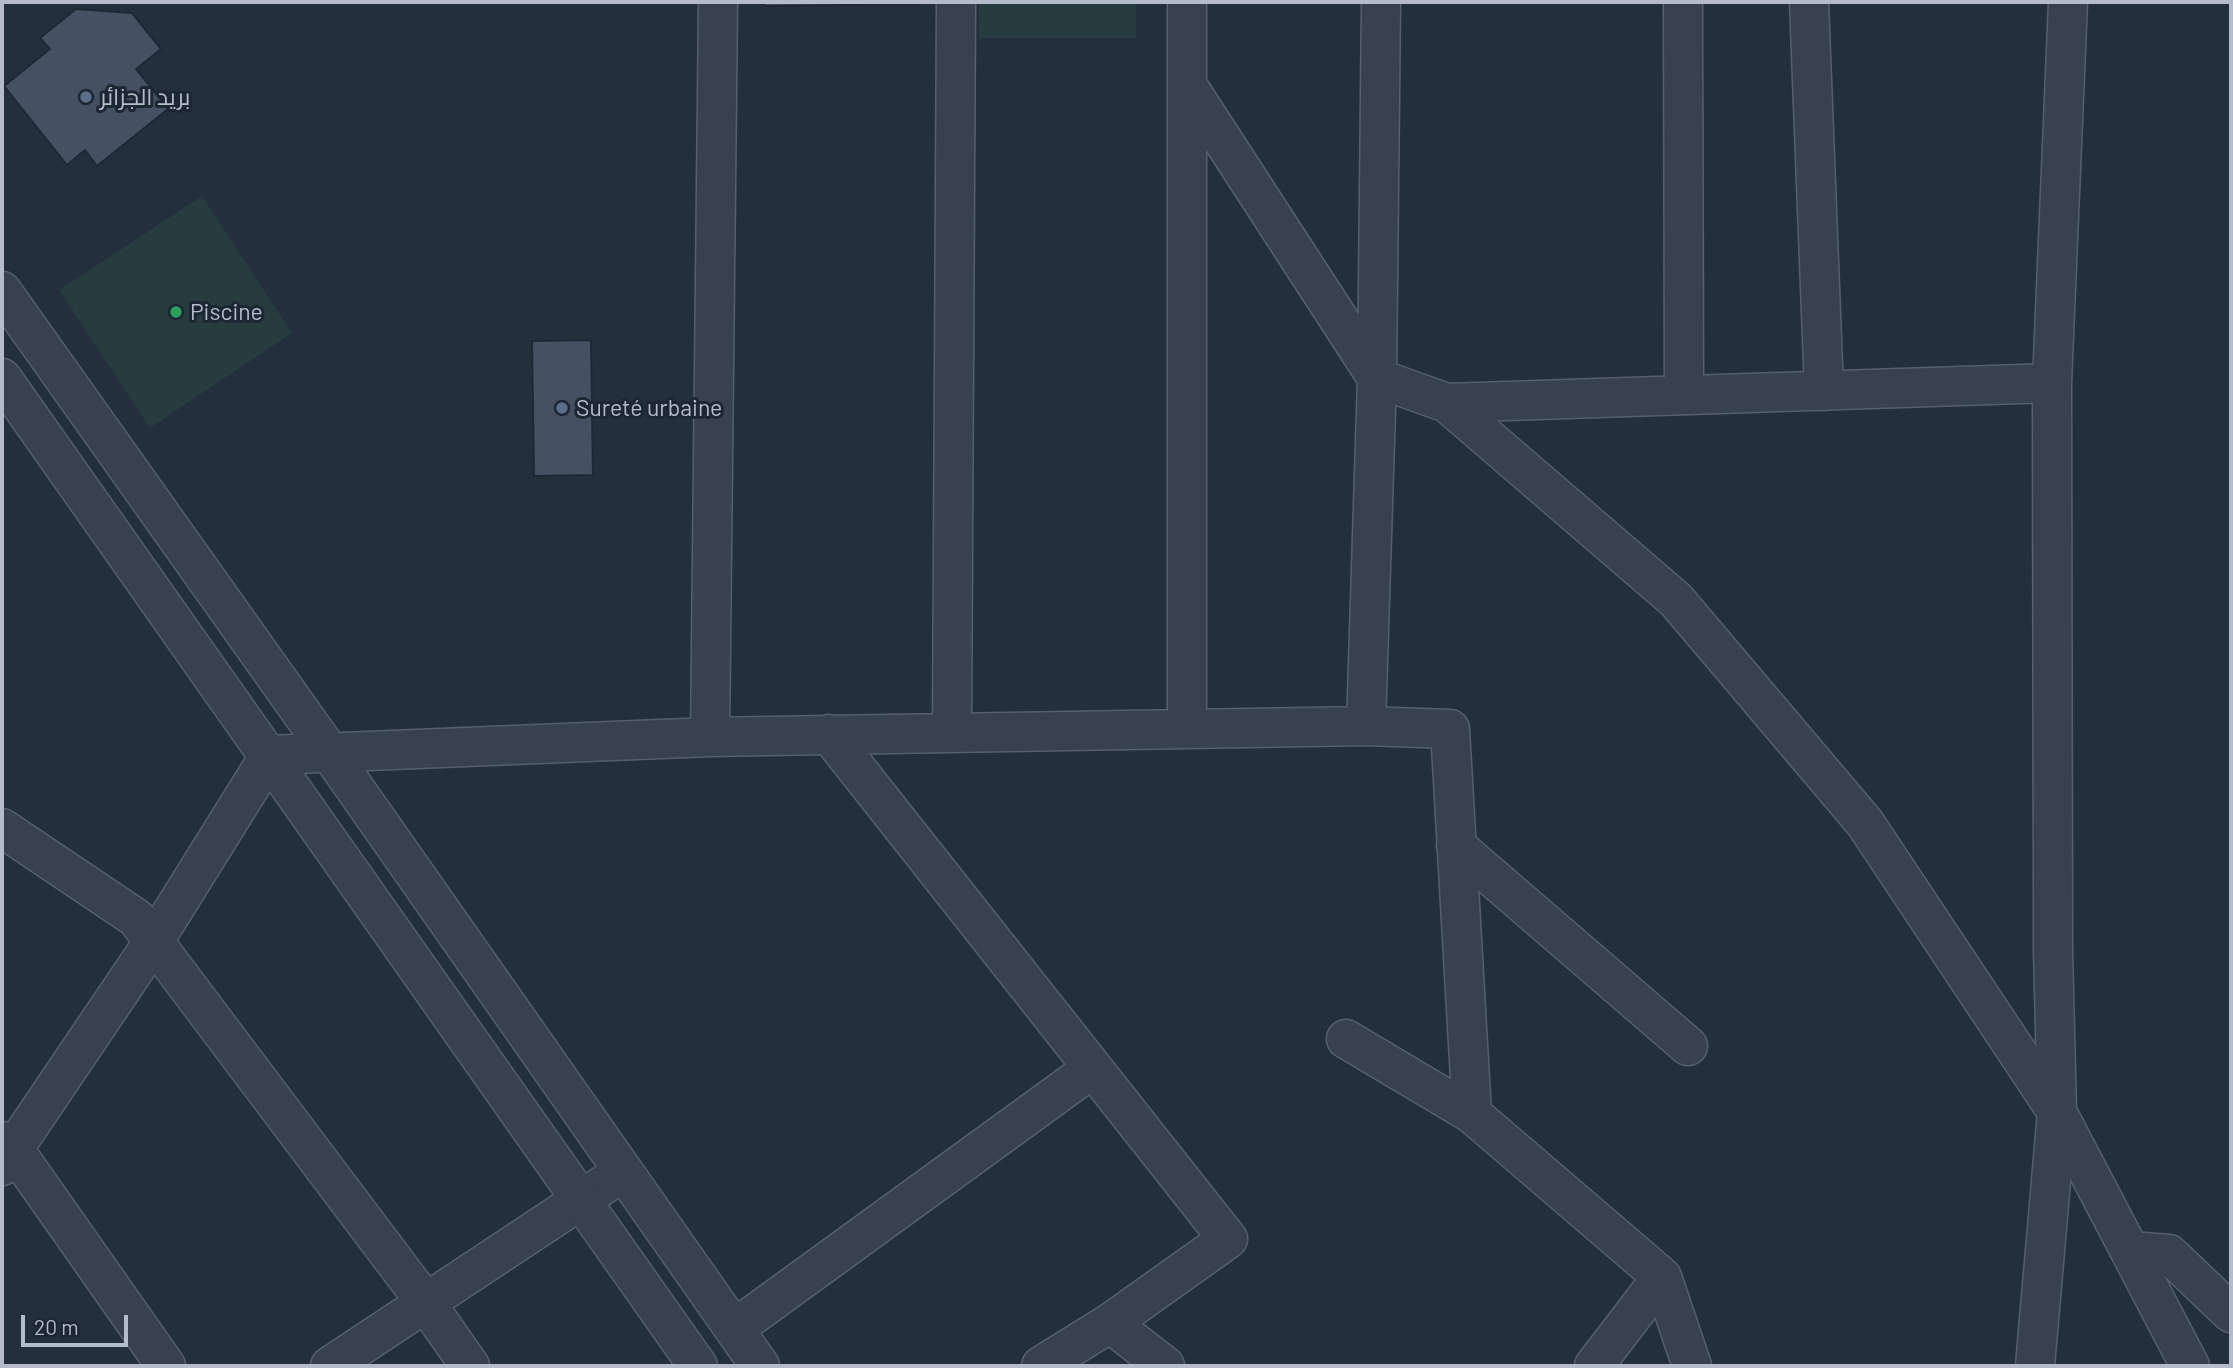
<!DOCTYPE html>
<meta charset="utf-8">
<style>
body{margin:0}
#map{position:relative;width:2233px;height:1368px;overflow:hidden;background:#242f3e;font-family:Barlow,sans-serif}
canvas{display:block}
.frame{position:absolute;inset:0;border:4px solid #b4bcc9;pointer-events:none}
.scale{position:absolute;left:21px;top:1315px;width:107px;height:32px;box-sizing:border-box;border:4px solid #b4bcc9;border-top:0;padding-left:9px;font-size:21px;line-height:24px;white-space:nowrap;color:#b4bcc9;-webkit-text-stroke:5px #1d2633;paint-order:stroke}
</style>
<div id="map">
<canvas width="2233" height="1368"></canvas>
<div class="frame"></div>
<div class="scale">20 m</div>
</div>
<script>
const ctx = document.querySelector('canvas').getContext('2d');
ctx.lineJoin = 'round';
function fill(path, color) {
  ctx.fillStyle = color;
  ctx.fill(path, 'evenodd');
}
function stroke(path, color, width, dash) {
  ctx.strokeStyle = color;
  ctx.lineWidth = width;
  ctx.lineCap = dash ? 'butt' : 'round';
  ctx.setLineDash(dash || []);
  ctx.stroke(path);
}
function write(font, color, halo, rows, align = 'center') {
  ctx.font = font + ' Barlow,Cairo,sans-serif';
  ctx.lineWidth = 6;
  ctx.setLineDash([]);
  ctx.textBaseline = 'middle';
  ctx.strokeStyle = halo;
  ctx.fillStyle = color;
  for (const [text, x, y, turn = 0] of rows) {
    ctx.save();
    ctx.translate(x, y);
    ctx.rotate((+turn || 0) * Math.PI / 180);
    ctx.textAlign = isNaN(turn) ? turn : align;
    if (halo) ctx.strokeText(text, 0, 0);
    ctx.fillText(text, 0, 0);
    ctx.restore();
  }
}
fill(new Path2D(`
 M979 2H1136V38H979Z
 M202 196 292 333 150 428 59 290Z`), '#263c3f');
const building = new Path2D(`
 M764 2H920V4L765 6Z
 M76 9 132 13 161 49 136 69 168 109 97 166 85 150 67 165 4 86 50 49 40 38Z
 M591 340 593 475 534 476 532 341Z`);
fill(building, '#455162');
stroke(building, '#1f2835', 2);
const minor = new Path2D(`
 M1683 2 1684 395
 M1809 2 1824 391
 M1187 85 1377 378 1447 403 2052 383
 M1447 403 1676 600 1865 823 2057 1112 2190 1366
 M1366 726 1377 378 1381 2
 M1187 729V2
 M952 732 956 2
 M829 734 1228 1239 1110 1323 1041 1366
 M710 737 718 2
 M2 828 136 918 426 1303 470 1366
 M1456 846 1688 1046
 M1346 1039 1472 1114 1662 1277 1692 1366
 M2 1141 13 1148 166 1366
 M2 1166 154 941 270 755 710 737 1366 726 1450 729 1472 1114
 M2130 1251 2169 1254 2231 1313
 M1110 1323 1165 1366
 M734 1329 1093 1068
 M330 1366 623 1172
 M1594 1366 1662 1277
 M2035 1366 2057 1112 2053 950 2052 383 2068 2`);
const tertiary = new Path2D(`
 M2 291 330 753 760 1366
 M2 378 698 1366`);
stroke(minor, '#565f6c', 41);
stroke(tertiary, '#565f6c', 41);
stroke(minor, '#38414e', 38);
stroke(tertiary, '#38414e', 38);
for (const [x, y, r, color] of [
 [86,97,7,"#5c6f8a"],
 [176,312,7,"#2e9e5b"],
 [562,408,7,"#5c6f8a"]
]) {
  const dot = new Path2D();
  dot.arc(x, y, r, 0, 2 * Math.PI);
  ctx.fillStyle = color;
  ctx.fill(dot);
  stroke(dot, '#1d2633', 2.5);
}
write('23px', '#b4bcc9', '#1d2633', [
 ["بريد الجزائر",100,97],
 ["Piscine",190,312],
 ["Sureté urbaine",576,408]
], 'left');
</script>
